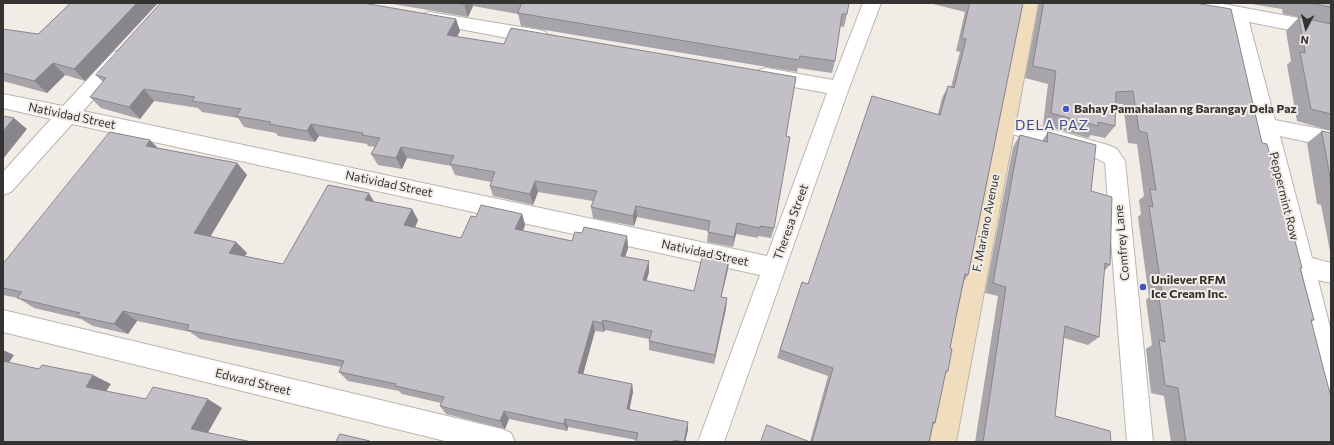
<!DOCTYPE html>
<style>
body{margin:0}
#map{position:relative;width:1334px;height:445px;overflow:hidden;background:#f1ece6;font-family:Commissioner,sans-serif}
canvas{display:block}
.frame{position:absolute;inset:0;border:4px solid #353331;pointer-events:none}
.north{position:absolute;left:1286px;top:8px;width:40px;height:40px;-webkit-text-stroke:3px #f1ece6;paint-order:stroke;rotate:187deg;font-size:11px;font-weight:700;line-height:16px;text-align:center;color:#353331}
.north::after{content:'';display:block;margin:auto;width:14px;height:18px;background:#353331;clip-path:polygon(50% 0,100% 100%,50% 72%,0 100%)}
</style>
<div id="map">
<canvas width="1334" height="445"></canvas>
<div class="frame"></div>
<div class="north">N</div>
</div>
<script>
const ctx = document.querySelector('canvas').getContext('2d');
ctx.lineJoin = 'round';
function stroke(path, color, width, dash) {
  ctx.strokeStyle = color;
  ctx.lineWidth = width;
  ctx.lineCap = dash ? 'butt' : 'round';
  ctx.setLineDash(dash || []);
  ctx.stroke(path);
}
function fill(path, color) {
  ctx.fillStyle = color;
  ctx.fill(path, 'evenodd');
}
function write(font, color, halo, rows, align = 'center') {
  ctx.font = font + ' Commissioner,sans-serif';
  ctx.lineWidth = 4;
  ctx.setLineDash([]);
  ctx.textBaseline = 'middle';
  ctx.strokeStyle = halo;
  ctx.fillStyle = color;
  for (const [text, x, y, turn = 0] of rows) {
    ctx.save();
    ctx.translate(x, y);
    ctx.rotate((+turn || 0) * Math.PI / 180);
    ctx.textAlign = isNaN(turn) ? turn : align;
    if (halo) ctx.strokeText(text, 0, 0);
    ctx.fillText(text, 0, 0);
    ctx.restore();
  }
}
const street = new Path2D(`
 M863 3H881L849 88 724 442H698L760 275 72 124 11 192 3 195V172L51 119 3 108V94L63 106 113 52 120 50 127 52 129 57 127 62 83 111 767 256 827 93 766 82 759 80 756 75 759 70 766 68 833 80Z
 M1176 3H1218L1331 24V38L1249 22 1275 120 1331 131V147L1280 136 1312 258 1331 263V283L1318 280 1331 331V390L1322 386 1319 378 1230 18 1185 9 1179 7Z
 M429 12 539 30 546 32 548 37 546 42 539 44 423 22 420 18 423 14Z
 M1005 116 1108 145 1117 149 1125 161 1153 442H1127L1105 163 1096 158 998 130 995 124 998 118Z
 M3 310 502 429 511 433 515 442H449L3 332Z`);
const secondary = new Path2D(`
 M1020 3H1038L956 442H930Z`);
stroke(street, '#bab5af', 2);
stroke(secondary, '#bab5af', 2);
fill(street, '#fff');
fill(secondary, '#f0ddbe');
fill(new Path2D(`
 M71 3H158L85 81 65 75 47 93 3 81V29L38 34Z
 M387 3H849L847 14 844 27 840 26 835 61 832 73 798 68 797 72 521 26 518 14 473 6 468 17Z
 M929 3H1023L968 275 964 281 950 348 948 371 945 375 935 423 932 426 929 442H810L828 376 777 358 802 282 808 284 938 114 942 98 948 86 951 87 960 52 956 51 965 12Z
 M1039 3H1195L1262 143 1278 186 1302 268 1301 269 1314 320 1311 322 1331 442H1171L1164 396 1151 393 1146 349 1152 345 1146 300 1149 297 1138 217 1141 214 1139 200 1144 196 1137 144 1128 143 1123 104H1115V126L1105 138 1091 135 1088 138 1043 125 1048 84 1025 78Z
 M1245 3H1331V131L1297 121 1287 65 1291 61 1286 31 1299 17 1324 22 1283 14 1282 9Z
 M456 19 460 31 457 37 786 136 774 228 771 238 758 236V238L736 234 733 247 707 242 708 231 637 217 634 226 593 218 591 207 593 201 538 192 533 205 493 196 490 186 491 182 455 175 451 166 407 158 402 169 378 165 371 154 375 147 368 146 367 144 319 136 315 142 278 136 276 133 244 127 238 118 202 112 198 108 154 101 140 119 101 108 90 97 103 82 96 75Z
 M1322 131 1331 133V256L1321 205 1317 204 1307 143Z
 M1048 132 1091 191 1110 265 1104 271 1099 337 1088 345 1064 338 1055 416 1111 442H975L998 296 985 293 1013 147 1020 135 1042 141Z
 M159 148 237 163 247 175 210 236 236 242 247 253 244 256 283 264 374 202 412 209 418 220 415 228 461 238 476 217 522 214 525 225 523 231 572 241 582 233 627 236 628 248 625 257 649 272 646 281 694 291 729 259 728 269 721 297 727 298 714 364 649 350V339L605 330 604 332 595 331 583 374 632 384 633 392 629 409 688 422V430L685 442H636V440L568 427 567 431 509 419 505 429 446 414 440 406 441 403 402 394 399 391 348 381 339 372 341 367 200 339 190 332 137 321 128 334 93 326 81 319 34 308 18 298 3 295V264Z`), '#a7a4aa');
fill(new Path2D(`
 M137 3H158L85 81 74 69Z
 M465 3H472L473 6 468 17 464 4Z
 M456 19 460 31 451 47 447 35Z
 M53 63 65 75 47 93 34 81Z
 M144 89 154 101 140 119 129 107Z
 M14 118 27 129 3 159V131Z
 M311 124 319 136 315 142 307 131Z
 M150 140 162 152 146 146Z
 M401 147 407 158 402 169 396 158Z
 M237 163 247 175 206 244 194 233Z
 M535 181 538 192 533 205 530 194Z
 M369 193 376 205 365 200Z
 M636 206 637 217 634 226 633 216Z
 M412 209 418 220 411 236 404 225Z
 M522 214 525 225 519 241 515 229Z
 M737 223 736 234 733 247 734 237Z
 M627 236 628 248 622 267 621 256Z
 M236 242 247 253 240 264 229 253Z
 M729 259 728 269 719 307 721 297Z
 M649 261V272L644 290 643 280Z
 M727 298 726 309 714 364 715 355Z
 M123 311 137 321 128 334 114 324Z
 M603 320 605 330 604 332 602 323Z
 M593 321 595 331 581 382 578 373Z
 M3 350 14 355 6 367 3 365Z
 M93 375 111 384 103 396 86 387Z
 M632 384 633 392 628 417 627 409Z
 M208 399 222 408 206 436 191 429Z
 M504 411 509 419 505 429 500 421Z
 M565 419 568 427 567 431 564 424Z
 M688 422V430L685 442H684Z`), '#88868b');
const building = new Path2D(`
 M71 3H137L74 69 53 63 34 81 3 73V29L38 34Z
 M161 3H363L456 19 447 35 504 44 511 28 796 77 786 136 790 137 774 228 760 226V228L737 223 734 237 708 232 710 221 636 206 633 216 591 207 597 191 535 181 530 194 490 186 495 172 450 164 454 156 401 147 396 158 371 154 380 138 362 135 363 133 311 124 307 131 269 124 271 122 236 116 241 109 192 101 195 97 144 89 129 107 90 97 106 78 96 75Z
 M456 3H465L464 4Z
 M522 3H849L847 14H842L835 61 800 56 799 60 518 13Z
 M970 3H1023L968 275 965 274 958 307 950 348 952 349 948 371H946L935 423 933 422 929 442H812L833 368 780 350 802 282 808 284 872 96 940 115 948 86 954 88 966 39 962 38Z
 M1044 3H1195L1231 9 1262 143 1267 144 1278 186 1281 187 1302 268H1300L1314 320H1311L1324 371 1331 397V442H1186L1178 388 1165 385 1159 340 1165 342 1158 290 1162 291 1149 206 1153 207 1150 189 1156 190 1147 133 1139 131 1133 91 1116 92 1115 126 1098 122V126L1051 113 1056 71 1033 66Z
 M1310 3H1331V7Z
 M1299 17 1331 24V114L1311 109 1300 52 1305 53Z
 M3 116 14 118 3 131Z
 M1322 131 1331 133V182Z
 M110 132 150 140 146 146 237 163 194 233 236 242 229 253 283 264 328 185 369 193 365 200 412 209 404 225 461 238 471 216 476 217 481 205 522 214 515 229 572 241 575 232 582 233 584 227 627 236 621 256 649 261 643 280 694 291 703 253 729 259 721 297 727 298 715 355 649 341 652 331 603 320 602 323 593 321 578 373 632 384 627 409 688 422 684 442 674 440 673 442H639L636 441 638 433 565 419 564 424 504 411 500 421 440 406 444 397 395 386 396 384 339 372 344 361 187 330 189 325 123 311 114 324 77 316 80 313 17 298 22 292 3 288V264Z
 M1048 132 1096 145 1091 191 1112 197 1110 265 1105 263 1099 337 1065 326 1055 416 1110 431 1111 442H983L1006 287 993 283 1020 135 1047 142Z
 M3 361 39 369 42 365 93 375 86 387 146 399 153 387 208 399 191 429 252 442H3Z
 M767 425 810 442H761Z
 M340 434 370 441V442H336Z`);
fill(building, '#c2bfc6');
stroke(building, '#88868b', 1);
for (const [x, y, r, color] of [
 [1066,109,4,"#4354c8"],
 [1143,287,4,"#4354c8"]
]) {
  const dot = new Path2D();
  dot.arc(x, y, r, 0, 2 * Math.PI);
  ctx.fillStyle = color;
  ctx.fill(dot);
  stroke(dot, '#f1ece6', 1.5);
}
write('bold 12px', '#353331', '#f1ece6', [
 ["Bahay Pamahalaan ng Barangay Dela Paz",1074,109],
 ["Unilever RFM",1151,280],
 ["Ice Cream Inc.",1151,294]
], 'left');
write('12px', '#353331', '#f1ece6', [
 ["Natividad Street",72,116,12],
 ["Natividad Street",389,184,12],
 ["Peppermint Row",1284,196,76],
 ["Theresa Street",791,222,-70],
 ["F. Mariano Avenue",986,223,-79],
 ["Comfrey Lane",1122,243,-95],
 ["Natividad Street",705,253,12],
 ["Edward Street",253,382,14]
]);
ctx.letterSpacing = '1px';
write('14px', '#3c4a85', '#f1ece6', [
 ["DELA PAZ",1052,125]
]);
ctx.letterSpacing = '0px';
</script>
